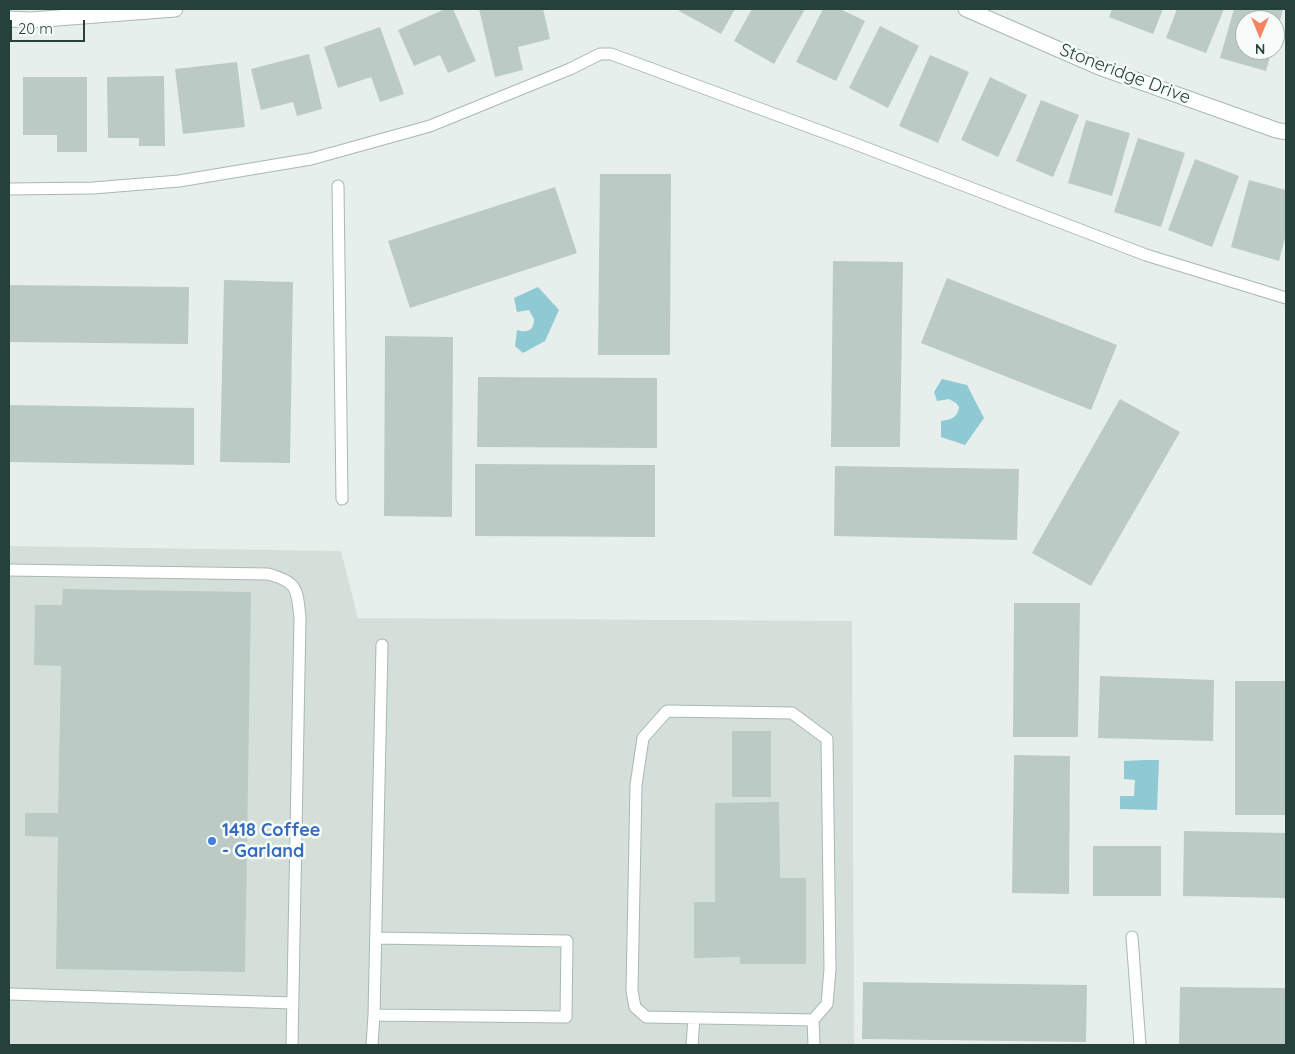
<!DOCTYPE html>
<style>
body{margin:0}
#map{position:relative;width:1295px;height:1054px;overflow:hidden;background:#e6efeb;font-family:Quicksand,sans-serif}
canvas{display:block}
.frame{position:absolute;inset:0;border:10px solid #24423a;pointer-events:none}
.north{position:absolute;left:1235px;top:10px;width:50px;height:50px;box-sizing:border-box;background:#f7fbf9;border:1px solid #a3b1ad;border-radius:50%;rotate:180deg;font-size:14px;font-weight:700;line-height:20px;text-align:center;color:#24423a}
.north::after{content:'';display:block;margin:auto;width:18px;height:22px;background:#f4845f;clip-path:polygon(50% 0,100% 100%,50% 72%,0 100%)}
.scale{position:absolute;left:10px;top:20px;width:75px;height:22px;box-sizing:border-box;border:2px solid #24423a;border-top:0;padding-left:6px;font-size:15px;line-height:18px;white-space:nowrap;color:#24423a;-webkit-text-stroke:4px #f7fbf9;paint-order:stroke}
</style>
<div id="map">
<canvas width="1295" height="1054"></canvas>
<div class="frame"></div>
<div class="north">N</div>
<div class="scale">20 m</div>
</div>
<script>
const ctx = document.querySelector('canvas').getContext('2d');
ctx.lineJoin = 'round';
function fill(path, color) {
  ctx.fillStyle = color;
  ctx.fill(path, 'evenodd');
}
function stroke(path, color, width, dash) {
  ctx.strokeStyle = color;
  ctx.lineWidth = width;
  ctx.lineCap = dash ? 'butt' : 'round';
  ctx.setLineDash(dash || []);
  ctx.stroke(path);
}
function write(font, color, halo, rows, align = 'center') {
  ctx.font = font + ' Quicksand,sans-serif';
  ctx.lineWidth = 5;
  ctx.setLineDash([]);
  ctx.textBaseline = 'middle';
  ctx.strokeStyle = halo;
  ctx.fillStyle = color;
  for (const [text, x, y, turn = 0] of rows) {
    ctx.save();
    ctx.translate(x, y);
    ctx.rotate((+turn || 0) * Math.PI / 180);
    ctx.textAlign = isNaN(turn) ? turn : align;
    if (halo) ctx.strokeText(text, 0, 0);
    ctx.fillText(text, 0, 0);
    ctx.restore();
  }
}
fill(new Path2D(`
 M9 546 341 551 358 618 852 621 854 1045H9Z`), '#d4dfda');
fill(new Path2D(`
 M538 287 559 310 545 341 523 353 515 346 517 330C527 333 534 331 534 319L529 310 517 312 514 298Z
 M942 379 967 385 984 418 965 445 941 437V421C951 420 958 417 959 407L956 403 949 399 937 401 934 392Z
 M1145 760H1159L1157 810 1120 809V796H1134L1135 780 1124 779V761Z`), '#8ec9d4');
fill(new Path2D(`
 M445 9H453L476 61 448 73 440 55 414 66 398 30Z
 M479 9H543L550 39 518 47 523 70 495 77Z
 M680 9H735L721 34 679 11Z
 M752 9H805L774 64 734 41Z
 M823 9H840L865 21 836 81 796 62Z
 M1112 9H1163L1153 34 1109 17Z
 M1177 9H1224L1206 53 1166 38Z
 M1234 9H1283L1276 36 1275 20H1245V50H1272L1266 71 1220 58Z
 M880 26 919 46 888 108 849 88Z
 M380 27 404 94 380 102 371 77 338 88 324 47Z
 M309 54 322 109 297 116 293 102 261 110 251 69Z
 M930 55 969 72 938 143 899 126Z
 M237 62 245 127 183 134 175 69Z
 M164 76 165 146H139V138H108L107 77Z
 M23 77H87V152H57V135H23Z
 M990 77 1027 95 998 157 961 140Z
 M1041 100 1079 115 1053 177 1016 161Z
 M1086 120 1130 133 1112 196 1068 183Z
 M1138 138 1185 153 1161 227 1114 212Z
 M1195 159 1239 176 1212 247 1168 230Z
 M600 174H671L670 355H598Z
 M1249 180 1286 190V234L1279 261 1231 247Z
 M555 187 577 253 410 308 388 241Z
 M833 261 903 262 900 447H831Z
 M947 278 1117 345 1091 410 921 343Z
 M224 280 293 282 290 463 220 462Z
 M9 285 189 287 188 344 9 342Z
 M385 336 453 337 452 517 384 516Z
 M478 377 657 378V448L477 447Z
 M1120 399 1180 432 1091 586 1032 553Z
 M9 405 194 408V465L9 462Z
 M475 464 655 465V537L475 536Z
 M835 466 1019 469 1017 540 834 536Z
 M63 589 251 592 245 972 56 969 58 837 25 836V813H58L61 666 34 665 35 605H62Z
 M1014 603H1080L1078 737H1013Z
 M1100 676 1214 680 1213 741 1098 738Z
 M1235 681H1286V815H1235Z
 M732 731H771V797H732Z
 M1014 755 1070 756 1069 894 1012 893Z
 M779 802 780 878H806V964H740V957L694 958V902H715V803Z
 M1184 831 1286 833V898L1183 896Z
 M1093 846H1161V896H1093Z
 M863 982 1087 985 1086 1042 862 1039Z
 M1180 987 1286 988V1045H1179Z`), '#bbcac4');
const lane = new Path2D(`
 M338 186 342 499
 M9 189 93 188 179 181 311 159 430 126 570 69 600 54H611L853 143 1146 255 1286 298
 M9 570 268 574C298 582 297 589 300 618L292 1045
 M1132 937 1140 1045
 M9 994 293 1003
 M374 1015 566 1017 567 941 376 938
 M813 1020 646 1017 635 1007 632 991 636 785 643 738 667 711 792 713 827 739 830 969 827 1004 813 1020 814 1045
 M372 1045 374 1015 382 645
 M692 1045 694 1018`);
const street = new Path2D(`
 M966 9 1099 67 1276 130 1286 132
 M9 19 31 20 175 9`);
stroke(lane, '#a8b8b2', 13);
stroke(street, '#a8b8b2', 17);
stroke(lane, '#fff', 11);
stroke(street, '#fff', 15);
for (const [x, y, r, color] of [
 [212,841,5,"#3f7fe0"]
]) {
  const dot = new Path2D();
  dot.arc(x, y, r, 0, 2 * Math.PI);
  ctx.fillStyle = color;
  ctx.fill(dot);
  stroke(dot, '#f7fbf9', 2);
}
write('18px', '#24423a', '#f7fbf9', [
 ["Stoneridge Drive",1125,74,21]
]);
write('bold 18px', '#366cbe', '#f7fbf9', [
 ["1418 Coffee",222,831],
 ["- Garland",222,852]
], 'left');
</script>
